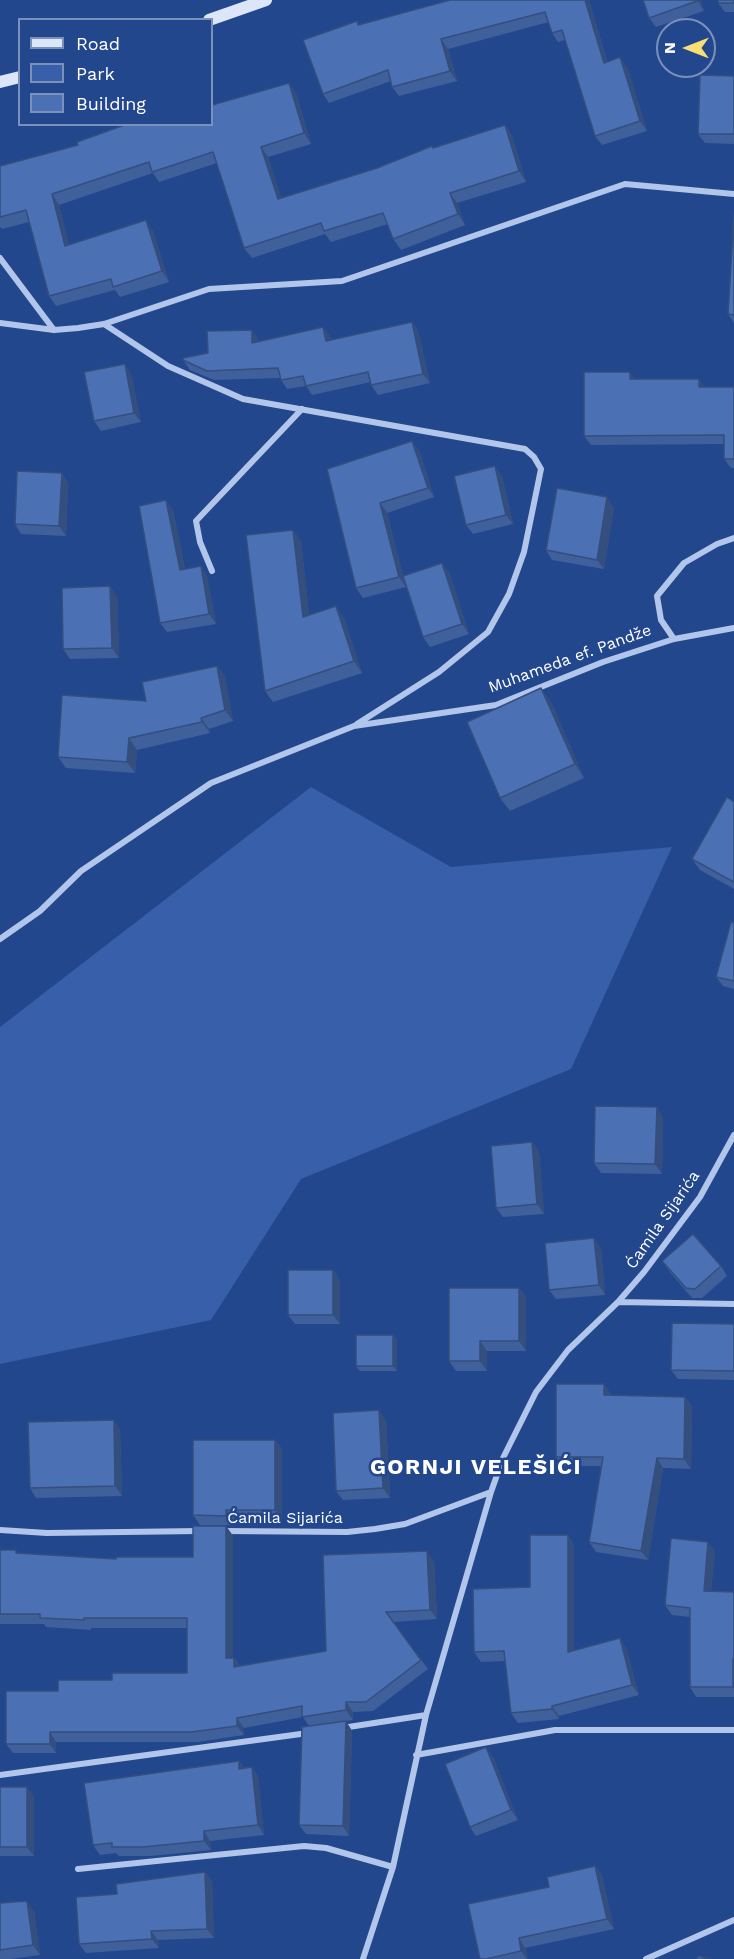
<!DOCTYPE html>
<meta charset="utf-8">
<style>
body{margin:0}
#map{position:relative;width:734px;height:1959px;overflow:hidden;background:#23478d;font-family:"Work Sans",sans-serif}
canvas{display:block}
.legend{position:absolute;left:18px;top:18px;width:195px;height:108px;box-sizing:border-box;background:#23478d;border:2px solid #7b91bb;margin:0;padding:8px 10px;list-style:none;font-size:18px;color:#fff}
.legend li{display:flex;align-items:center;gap:12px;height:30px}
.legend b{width:30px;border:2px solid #7b91bb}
.north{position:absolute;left:656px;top:18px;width:60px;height:60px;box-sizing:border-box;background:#23478d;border:2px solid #7b91bb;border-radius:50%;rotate:270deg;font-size:16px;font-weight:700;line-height:24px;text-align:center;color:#fff}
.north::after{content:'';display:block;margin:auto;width:21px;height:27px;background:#f7de75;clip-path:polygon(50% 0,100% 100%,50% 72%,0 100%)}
</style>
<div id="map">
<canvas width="734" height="1959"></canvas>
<ul class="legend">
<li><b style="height:8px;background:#dde6f9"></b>Road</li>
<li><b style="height:16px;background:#375faa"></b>Park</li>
<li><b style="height:16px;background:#4b70b4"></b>Building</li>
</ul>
<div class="north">N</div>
</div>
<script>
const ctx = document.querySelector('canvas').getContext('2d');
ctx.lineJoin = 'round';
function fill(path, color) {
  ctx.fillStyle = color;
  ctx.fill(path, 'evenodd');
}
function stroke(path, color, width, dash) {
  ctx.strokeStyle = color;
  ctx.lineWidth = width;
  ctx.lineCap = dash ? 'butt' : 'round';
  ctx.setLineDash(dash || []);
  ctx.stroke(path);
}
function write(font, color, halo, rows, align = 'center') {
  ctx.font = font + ' "Work Sans",sans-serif';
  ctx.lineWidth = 5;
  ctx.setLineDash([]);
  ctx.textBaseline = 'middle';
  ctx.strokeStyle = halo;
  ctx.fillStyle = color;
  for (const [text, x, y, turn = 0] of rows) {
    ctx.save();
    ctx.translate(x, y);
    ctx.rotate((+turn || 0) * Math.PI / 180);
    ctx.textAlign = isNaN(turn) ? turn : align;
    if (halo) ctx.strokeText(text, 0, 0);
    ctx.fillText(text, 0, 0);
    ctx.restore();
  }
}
fill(new Path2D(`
 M311 787 451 867 672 847 571 1069 301 1179 211 1320 0 1364V1027Z`), '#375faa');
stroke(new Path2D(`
 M0 258 54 330
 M0 323 54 330 78 328 104 324 209 289 342 281 625 184 734 194
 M104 324 168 366 243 399 525 449 534 457 541 469 524 552 509 594 488 632 439 672 357 724
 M212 571 200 542 196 521 302 409
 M674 639 661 620 657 596 684 563 717 544 734 538
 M0 939 40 911 81 871 211 783 354 726 496 705 603 662 674 639 734 628
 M618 1302 734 1304
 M0 1530 47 1533 200 1531
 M222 1531 347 1532 375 1529 405 1524 491 1492
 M342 1728 426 1715
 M416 1755 555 1730H734
 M0 1775 308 1733
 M78 1869 304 1846 326 1848 393 1867
 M363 1959 393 1867 426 1715 491 1492 503 1458 536 1392 568 1350 618 1302 644 1272 700 1197 734 1135
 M646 1959 734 1920`), '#b2c6eb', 6);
stroke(new Path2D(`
 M209 20 266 0
 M0 82 20 77`), '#dde6f9', 12);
fill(new Path2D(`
 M589 0 607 61 627 67 647 131 602 145 595 136 565 40 558 42 552 33 549 22 448 49 457 81 399 96 392 87 391 81 329 103 323 94 357 21 360 25Z
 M643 0H701L704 11 656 27 649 18Z
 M734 0V12H725L718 3Z
 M734 76V144L705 143 698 134Z
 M296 93 311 144 268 157 281 198 377 168 433 148 505 125 512 136 526 182 457 203 465 225 401 250 393 239 388 224 331 242 325 234 252 258 244 248 217 163 159 182 153 173 59 205 69 245 153 231 169 282 120 297 115 290 56 306 49 296 29 222 2 229 0 227V166Z
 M734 215V323L728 314Z
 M412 322 418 331 430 383 378 395 371 385V382L312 395 306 386 287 389 280 378 214 380 190 370 183 360 258 339V341L330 336 331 340Z
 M131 374 141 422 101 431 94 421Z
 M635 379 704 387H734V468H731L724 459V444L591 445 584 436Z
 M419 450 434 497 387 513 403 576 449 572 469 634 430 647 423 637 403 578 406 587 363 598 356 588 327 469Z
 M62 473 68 483 66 536 21 534 15 524Z
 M502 476 513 524 473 534 466 525Z
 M614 507 604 569 552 560 546 550Z
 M173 510 185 569 207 576 216 624 167 632 160 623Z
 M293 530 301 541 309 615 344 618 362 673 273 702 265 691Z
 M117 596 119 658 70 659 63 649Z
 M217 666 225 677 233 721 209 729 210 733 137 750 135 773 66 768 58 757 146 701Z
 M551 702 584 778 510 811 500 798Z
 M734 802V889L700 870 692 859Z
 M734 923V989L723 986 716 977Z
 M663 1117 662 1174 601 1173 594 1163Z
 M532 1142 539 1152 544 1214 503 1217 496 1208Z
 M601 1248 605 1295 556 1299 549 1290Z
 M662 1261 721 1266 727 1276 702 1298H692L669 1271Z
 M333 1270 340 1280V1324H295L288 1315Z
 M519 1288 526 1297V1351H487V1371H456L449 1361Z
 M734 1324V1380L678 1379 671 1370Z
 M393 1335 397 1340V1371H360L356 1366Z
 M604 1384 611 1395 685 1397 692 1406 691 1469 663 1468 648 1560 596 1552 589 1542 601 1466H562L556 1457Z
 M386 1420 390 1498 343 1500 336 1491Z
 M120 1429 122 1496 36 1498 30 1488Z
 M275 1440 282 1449V1519H233V1525H200L193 1515Z
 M226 1526 233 1536V1658H234L240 1666 326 1651 434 1561 437 1619 394 1622 428 1669 373 1711 353 1712V1720L346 1721 352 1731 349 1836 306 1834 299 1825 309 1726 303 1717 244 1728V1735L198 1742H56V1753H13L6 1744 58 1691 112 1680 187 1673V1628H91V1630L46 1627 44 1624H0V1550L19 1554 116 1559 193 1557Z
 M568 1535 574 1545V1650L620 1638 626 1648 639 1695 559 1716V1719L518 1723 511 1713 505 1661 481 1662 474 1652 530 1587Z
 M715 1551 711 1591 734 1592V1697H696L690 1687V1617L672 1615 665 1605Z
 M493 1757 518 1820 476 1836 470 1827Z
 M239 1761 244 1768 252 1767 258 1777 264 1835 210 1841 211 1850 150 1856H119L116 1853 100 1855 93 1845Z
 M0 1787H27L34 1797V1856H0Z
 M595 1866 602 1876 614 1929 525 1948 528 1959H480L549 1887Z
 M205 1872 212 1881 214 1938 158 1940 159 1948 86 1953 79 1944 117 1894Z
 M0 1903 34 1911 40 1955 10 1959H0Z`), '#40609b');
fill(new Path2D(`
 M585 0H589L610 72 604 63Z
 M697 0H701L704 11Z
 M441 39 448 49 457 81 450 71Z
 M620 57 627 67 647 131 640 121Z
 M289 83 296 93 311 144 304 133Z
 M505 125 512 136 526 182 519 171Z
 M261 147 268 157 285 209 278 199Z
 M450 193 457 203 465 225 458 214Z
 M52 194 59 205 72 256 65 246Z
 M146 220 153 231 169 282 162 271Z
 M412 322 418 331 430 383 423 374Z
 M323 327 330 336 333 351 326 341Z
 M252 330 258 339 259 352 252 343Z
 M125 364 131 374 141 422 134 413Z
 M630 372 636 381 630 379Z
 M699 379 705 388 699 387Z
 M412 441 419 450 434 497 428 488Z
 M495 466 502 476 513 524 506 515Z
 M62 473 68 483 66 536 59 526Z
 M607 497 614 507 604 569 597 560Z
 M166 500 173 510 187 579 180 570Z
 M380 503 387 513 406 587 399 577Z
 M293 530 301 541 311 629 303 617Z
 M442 563 449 572 469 634 462 624Z
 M201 566 207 576 216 624 209 614Z
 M110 586 117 596 119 658 112 648Z
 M336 606 344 618 362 673 354 661Z
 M217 666 225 677 233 721 225 710Z
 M541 688 551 702 584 778 575 764Z
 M201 718 209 729 210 733 202 722Z
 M129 738 137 750 135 773 127 762Z
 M657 1107 663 1117 662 1174 655 1164Z
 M532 1142 539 1152 544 1214 537 1204Z
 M594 1238 601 1248 605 1295 599 1285Z
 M333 1270 340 1280V1324L333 1315Z
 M519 1288 526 1297V1351L519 1341Z
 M393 1335 397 1340V1371L393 1366Z
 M480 1341 487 1351V1371L480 1361Z
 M604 1384 611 1394V1405L604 1395Z
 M685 1397 692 1406 691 1469 684 1459Z
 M379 1410 386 1420 390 1498 383 1488Z
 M114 1420 120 1429 122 1496 115 1486Z
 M275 1440 282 1449V1519L275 1510Z
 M657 1458 663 1468 648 1560 641 1551Z
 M226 1510 233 1519V1525L226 1516Z
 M226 1526 233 1536V1668L226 1658Z
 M568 1535 574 1545V1661L568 1652Z
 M708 1542 715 1551 710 1601 704 1591Z
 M427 1551 434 1561 437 1619 430 1610Z
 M620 1638 626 1648 639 1695 632 1685Z
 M234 1658 241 1668 234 1667Z
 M733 1659 734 1661V1689L733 1687Z
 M346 1702 353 1712V1720L346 1710Z
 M552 1706 559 1716V1719L552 1709Z
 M237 1718 244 1728V1735L237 1726Z
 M346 1721 352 1731 349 1836 343 1826Z
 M50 1732 56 1742V1753L50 1744Z
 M486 1747 493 1757 518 1820 511 1810Z
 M239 1761 246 1771 239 1769Z
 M252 1767 258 1777 264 1835 258 1825Z
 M27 1787 34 1797V1856L27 1847Z
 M204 1831 210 1841 211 1850 204 1841Z
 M595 1866 602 1876 614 1929 607 1919Z
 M205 1872 212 1881 214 1938 207 1929Z
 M27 1901 34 1911 40 1955 33 1945Z
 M151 1931 158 1940 159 1948 152 1939Z
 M519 1938 525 1948 528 1959H527L521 1951Z`), '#344e7e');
const building = new Path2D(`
 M450 0H585L604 63 620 57 640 121 595 136 562 30 552 33 545 12 441 39 450 71 392 87 388 70 323 94 303 40 357 21 358 25Z
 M643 0H697V1L649 18Z
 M718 0H734V3H718Z
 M700 75 734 76V134H698Z
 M289 83 304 133 261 147 278 199 377 168 432 146 433 148 505 125 519 171 450 193 458 214 393 239 383 213 324 231 321 223 244 248 213 152 152 172 149 162 52 194 65 246 146 220 162 271 113 287 111 279 49 296 26 210 0 217V166L78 145 77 142 127 124H212V105Z
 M734 215V315L728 314Z
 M412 322 423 374 371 385 368 372 306 386 303 376 281 380 278 368 207 371 183 360V358L208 353 207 331 252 330V343L323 327 326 341Z
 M125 364 134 413 94 421 84 372Z
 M584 372H630V379H699V387H734V459H724V435L584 436Z
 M412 441 428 488 380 503 399 577 356 588 327 469Z
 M495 466 506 515 466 525 454 476Z
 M17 471 62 473 59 526 15 524Z
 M557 488 607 497 597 560 546 550Z
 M166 500 180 570 201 566 209 614 160 623 139 506Z
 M293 530 303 617 336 606 354 661 265 691 246 535Z
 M442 563 462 624 423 637 403 576Z
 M110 586 112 648 63 649 62 588Z
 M217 666 225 710 201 718 202 722 129 738 127 762 58 757 62 695 146 701 142 682Z
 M541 688 575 764 500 798 467 722Z
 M727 797 734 802V882L692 859Z
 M731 922 734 923V981L716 977Z
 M595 1106 657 1107 655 1164 594 1163Z
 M532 1142 537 1204 496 1208 491 1146Z
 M693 1234 721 1266 695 1289 686 1288 662 1261Z
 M594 1238 599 1285 549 1290 545 1243Z
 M288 1270H333V1315H288Z
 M449 1288H519V1341H480V1361H449Z
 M672 1323 734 1324V1371L671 1370Z
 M356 1335H393V1366H356Z
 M556 1384H604V1395L685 1397 684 1459 657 1458 641 1551 589 1542 603 1457H556Z
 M379 1410 383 1488 336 1491 333 1413Z
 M114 1420 115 1486 30 1488 28 1422Z
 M193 1440H275V1510H226V1516L193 1515Z
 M193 1526H226V1658H234V1667L326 1651 323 1555 427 1551 430 1610 386 1612 421 1660 366 1702H346V1710L302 1717V1706L237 1718V1726L191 1732H50V1744H6V1691H58V1680H112V1673H187V1618H84V1620L40 1618V1614H0V1550H16V1553L116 1559V1557H193Z
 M530 1535H568V1652L620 1638 632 1685 552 1706V1709L511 1713 504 1651 474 1652 473 1589 530 1587Z
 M671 1538 708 1542 704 1591 734 1592V1659H733V1687H690V1608L665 1605Z
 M346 1721 343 1826 299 1825 302 1727Z
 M486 1747 511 1810 470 1827 445 1764Z
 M239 1761V1769L252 1767 258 1825 204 1831V1841L143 1847H112V1843L93 1845 84 1783Z
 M0 1787H27V1847H0Z
 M595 1866 607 1919 519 1938 521 1951 486 1959H480L468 1904 549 1887 547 1877Z
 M205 1872 207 1929 151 1931 152 1939 79 1944 76 1897 117 1894 116 1884Z
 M27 1901 33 1945 0 1950V1903Z
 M698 1956 711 1959H697Z`);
fill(building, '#4b70b4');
stroke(building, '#344e7e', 1.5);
write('16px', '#fff', '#23478d', [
 ["Muhameda ef. Pandže",570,659,-20],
 ["Ćamila Sijarića",663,1220,-55],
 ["Ćamila Sijarića",285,1518]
]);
ctx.letterSpacing = '1.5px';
write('bold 22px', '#fff', '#23478d', [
 ["GORNJI VELEŠIĆI",476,1468]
]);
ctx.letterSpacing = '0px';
</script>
